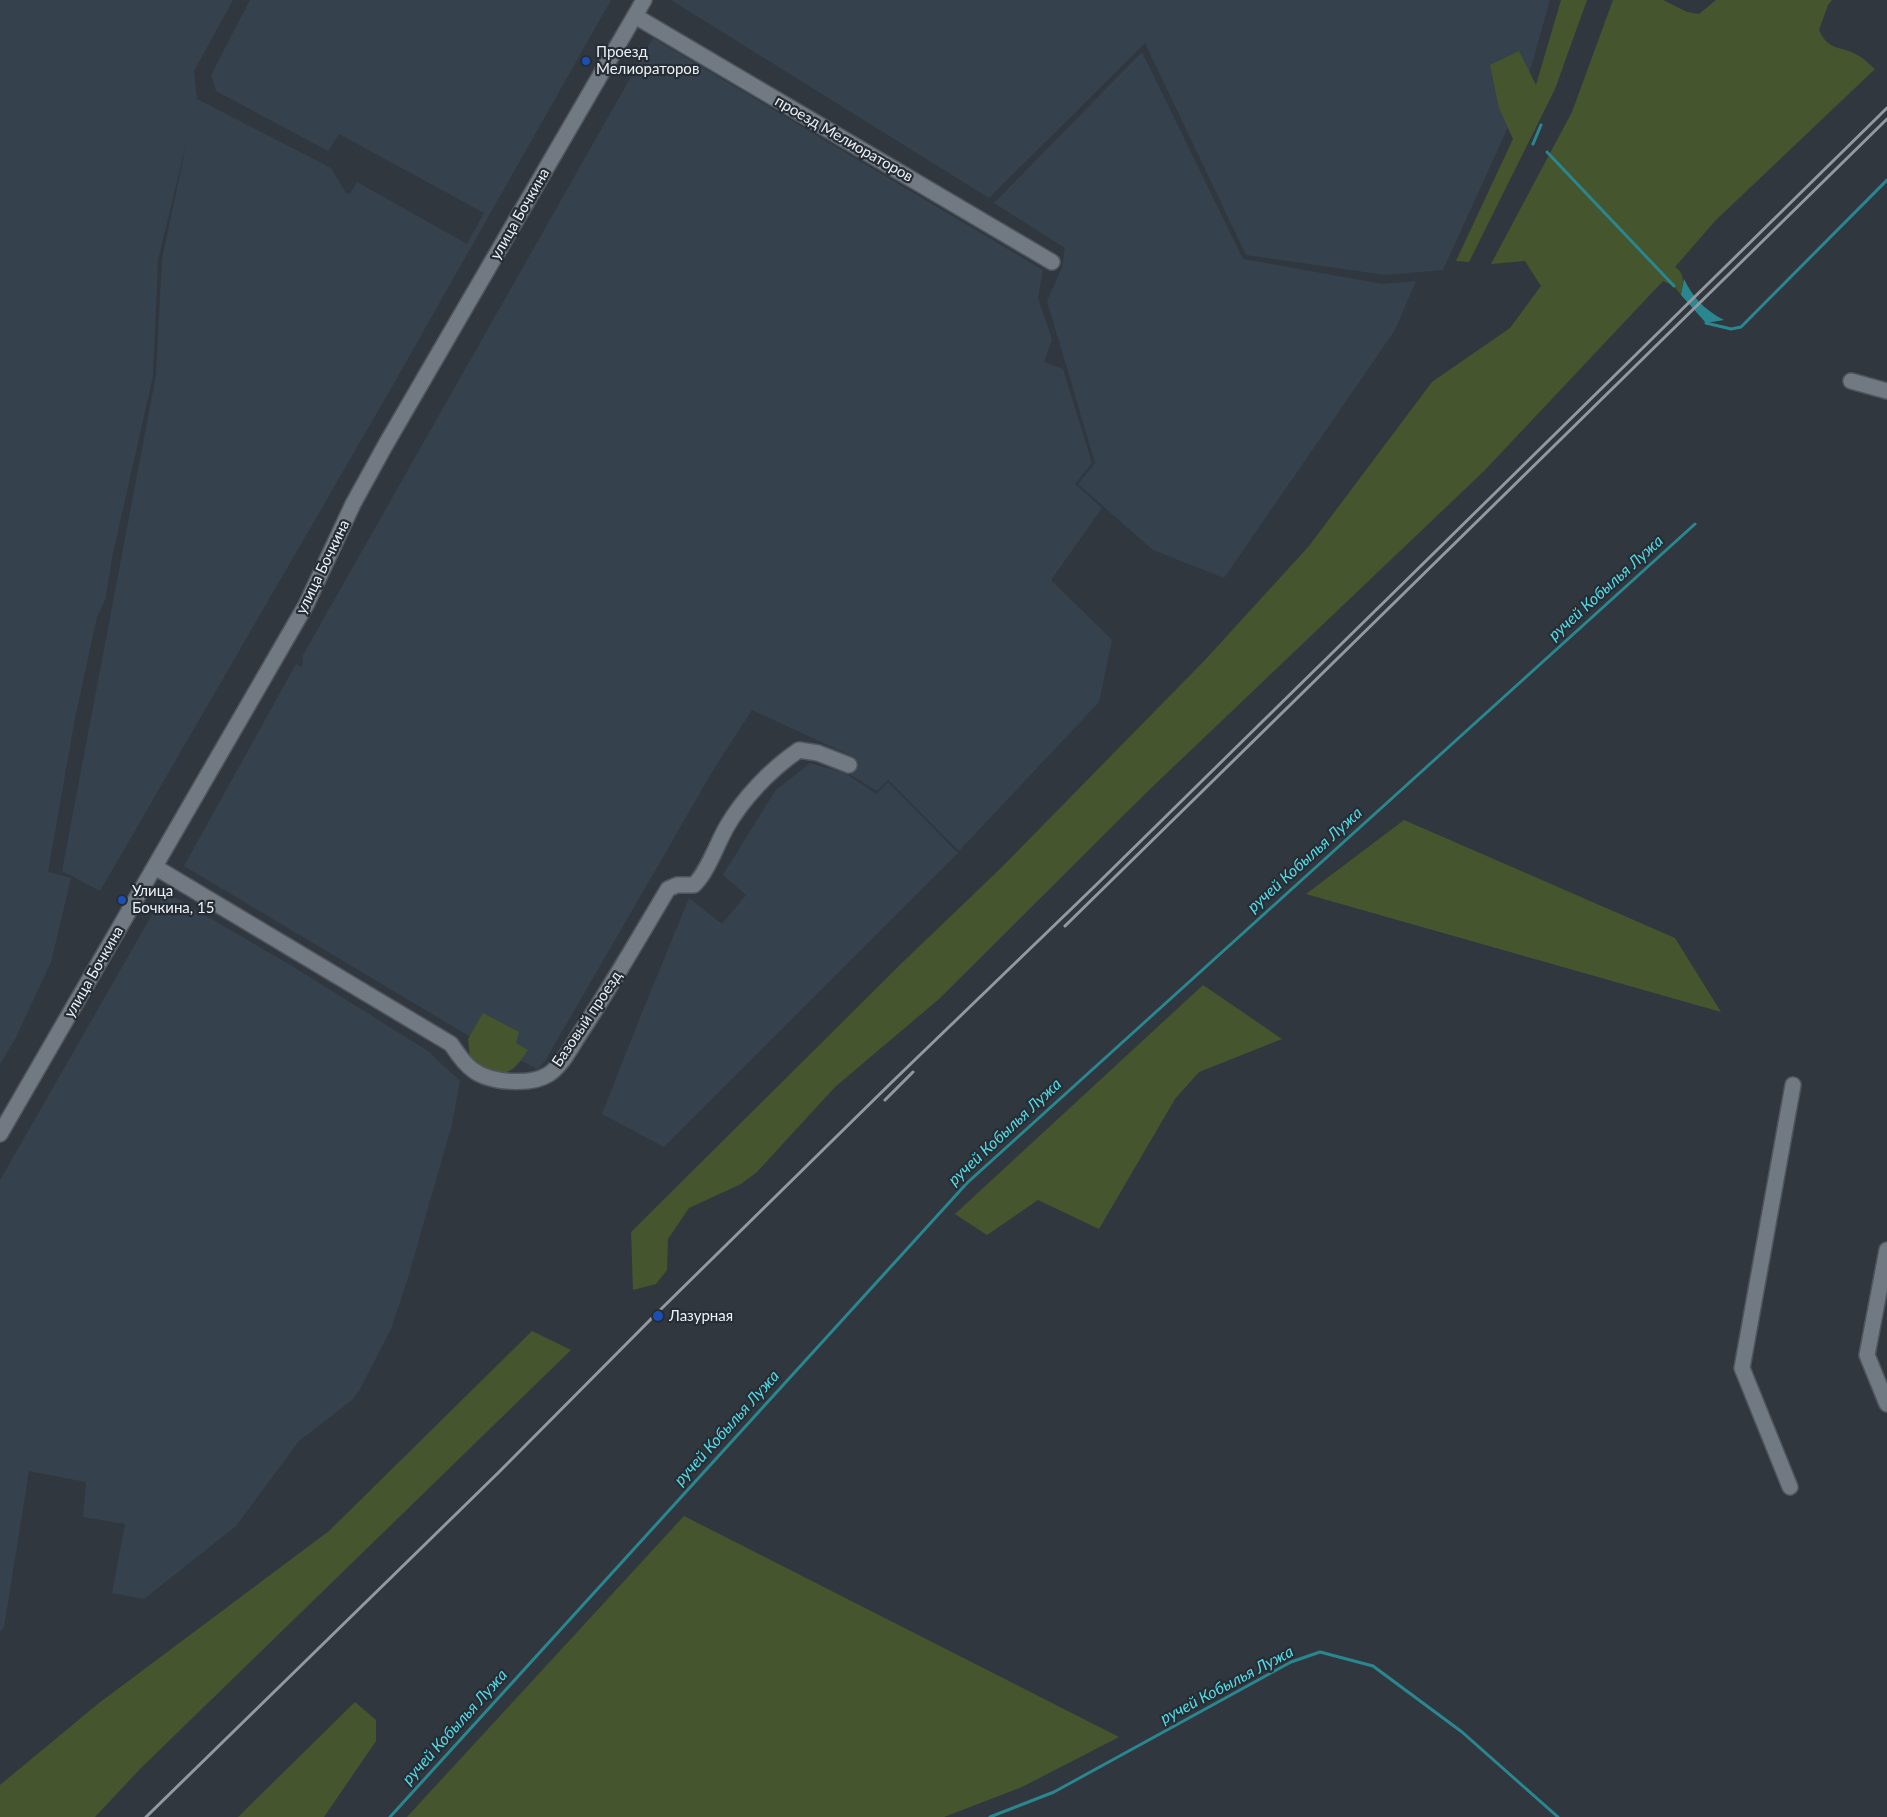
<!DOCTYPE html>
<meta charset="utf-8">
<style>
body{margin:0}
canvas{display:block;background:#30373f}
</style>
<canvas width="1887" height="1817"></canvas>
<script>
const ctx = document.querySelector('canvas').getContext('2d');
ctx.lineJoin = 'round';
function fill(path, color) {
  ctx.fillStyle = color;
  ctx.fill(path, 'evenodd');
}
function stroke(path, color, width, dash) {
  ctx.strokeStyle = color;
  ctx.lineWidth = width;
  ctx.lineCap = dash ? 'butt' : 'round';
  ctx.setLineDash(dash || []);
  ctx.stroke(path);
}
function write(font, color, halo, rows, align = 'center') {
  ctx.font = font + ' Lato,sans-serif';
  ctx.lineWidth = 4.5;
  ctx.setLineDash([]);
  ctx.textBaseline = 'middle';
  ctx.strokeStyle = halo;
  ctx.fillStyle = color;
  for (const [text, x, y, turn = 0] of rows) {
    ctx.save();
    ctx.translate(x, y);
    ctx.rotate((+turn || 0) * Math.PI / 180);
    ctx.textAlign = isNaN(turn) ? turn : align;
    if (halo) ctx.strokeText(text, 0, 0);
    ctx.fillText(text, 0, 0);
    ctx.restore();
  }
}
fill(new Path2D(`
 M0 0H233L194 71 197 99 331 168 346 193 350 194 357 182 467 244 484 213 339 134 328 151 216 91 211 75 250 0H611L389 392 100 891 62 871 156 375 162 259 188 136 158 260 153 376 113 553 105 600 97 617 75 718 48 872 71 878 51 962 17 1035 0 1065Z
 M671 0H1550L1524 92 1443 270 1385 275 1246 255 1145 43 989 198Z
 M653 38 1043 270 1038 298 1052 339 1044 362 1063 369 1092 463 1075 484 1102 508 1051 580 1112 640 1099 702 959 851 888 780 877 791 846 772 856 758 752 710 715 767 545 1061 538 1069 469 1036 184 866 296 664 302 667 303 655Z
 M1142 52 1243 259 1383 284 1416 281 1395 330 1224 578 1153 550 1078 484 1095 463 1047 301 1062 267 1065 248 994 203Z
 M810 763 845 773 876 794 888 782 958 853 664 1147 602 1114 641 1015 689 898 722 924 746 895 723 875 775 791Z
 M165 892 287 963 428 1051 460 1081 452 1124 407 1281 391 1329 359 1391 352 1400 299 1441 236 1526 144 1599 112 1593 125 1524 83 1517 86 1482 29 1471 4 1627 0 1632V1180Z`), '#35414d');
fill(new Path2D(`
 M1561 0H1587L1555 89 1469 262 1456 261 1513 139 1499 108 1490 65 1519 51 1536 85Z
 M1613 0H1663L1687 12 1699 14 1716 0H1832L1828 5 1819 30C1829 53 1843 45 1859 56 1865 59 1870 65 1875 69L1715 221 1675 267C1686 274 1683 283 1681 295L1674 286 1663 281 1484 471 1147 792 939 999 835 1087 757 1172 741 1184 689 1208 668 1239 667 1270 656 1284 633 1290 631 1232 904 961 1001 868 1205 660 1309 546 1432 382 1510 328 1541 286 1525 261 1491 264 1572 112Z
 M1404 820 1675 938 1721 1012 1306 894Z
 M1203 985 1282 1039 1199 1072 1175 1099 1099 1229 1038 1200 987 1235 955 1214Z
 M483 1013 519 1032 516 1043 528 1050C517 1066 512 1075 491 1074L470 1058 468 1039Z
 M532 1331 571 1350 140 1769 95 1817H0V1785L99 1703 329 1531Z
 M684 1516 1119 1737 1022 1787 944 1817H407Z
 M355 1702 376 1720V1741L324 1817H238Z`), '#45552e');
fill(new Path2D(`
 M1684 279C1693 298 1705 310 1724 320L1706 323 1681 295Z`), '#2a878f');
stroke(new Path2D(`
 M1533 144 1541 125
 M1547 152 1674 286
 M1706 323 1731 329 1741 327 1887 180
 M390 1817 967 1183 1695 524
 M990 1817 1054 1792 1291 1662 1320 1652 1373 1666 1462 1732 1558 1817`), '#2a878f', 3);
const minor = new Path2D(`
 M635 16 1052 262
 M1851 381 1887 391
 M155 867 451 1044C457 1053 464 1064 473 1070 490 1083 531 1086 549 1074 564 1064 573 1043 583 1029 613 983 640 936 668 889L677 885H694C708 871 716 846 726 828 743 798 771 769 799 750L818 753 849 765
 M0 1134 306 605 353 504 386 444 644 0
 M1887 1250 1867 1355 1887 1404
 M1790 1487 1742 1368 1793 1085`);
stroke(minor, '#4f555c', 18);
stroke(minor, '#717983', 15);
stroke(new Path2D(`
 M1065 926 1887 119
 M885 1100 913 1072
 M146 1817 499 1472 656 1314 894 1080 1095 886 1887 108`), '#93999f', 3);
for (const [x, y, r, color] of [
 [586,61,5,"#1a4fb4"],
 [122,900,5,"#1a4fb4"],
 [658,1316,6,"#1a4fb4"]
]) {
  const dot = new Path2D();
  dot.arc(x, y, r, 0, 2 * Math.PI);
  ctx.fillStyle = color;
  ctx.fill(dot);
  stroke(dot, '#262d35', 2);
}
write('15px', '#ecf1f6', '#262d35', [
 ["Проезд",596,52],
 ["Мелиораторов",596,69],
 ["Улица",132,891],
 ["Бочкина, 15",132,908],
 ["Лазурная",669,1316]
], 'left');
write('15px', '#ecf1f6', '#262d35', [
 ["проезд Мелиораторов",844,139,30],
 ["улица Бочкина",520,214,-60],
 ["улица Бочкина",323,567,-64],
 ["улица Бочкина",94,972,-60],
 ["Базовый проезд",587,1019,-56]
]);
write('italic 16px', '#56dbe5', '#262d35', [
 ["ручей Кобылья Лужа",1606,588,-42],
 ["ручей Кобылья Лужа",1305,860,-42],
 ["ручей Кобылья Лужа",1005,1132,-43],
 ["ручей Кобылья Лужа",727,1428,-48],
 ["ручей Кобылья Лужа",1227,1685,-28],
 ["ручей Кобылья Лужа",455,1727,-48]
]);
</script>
